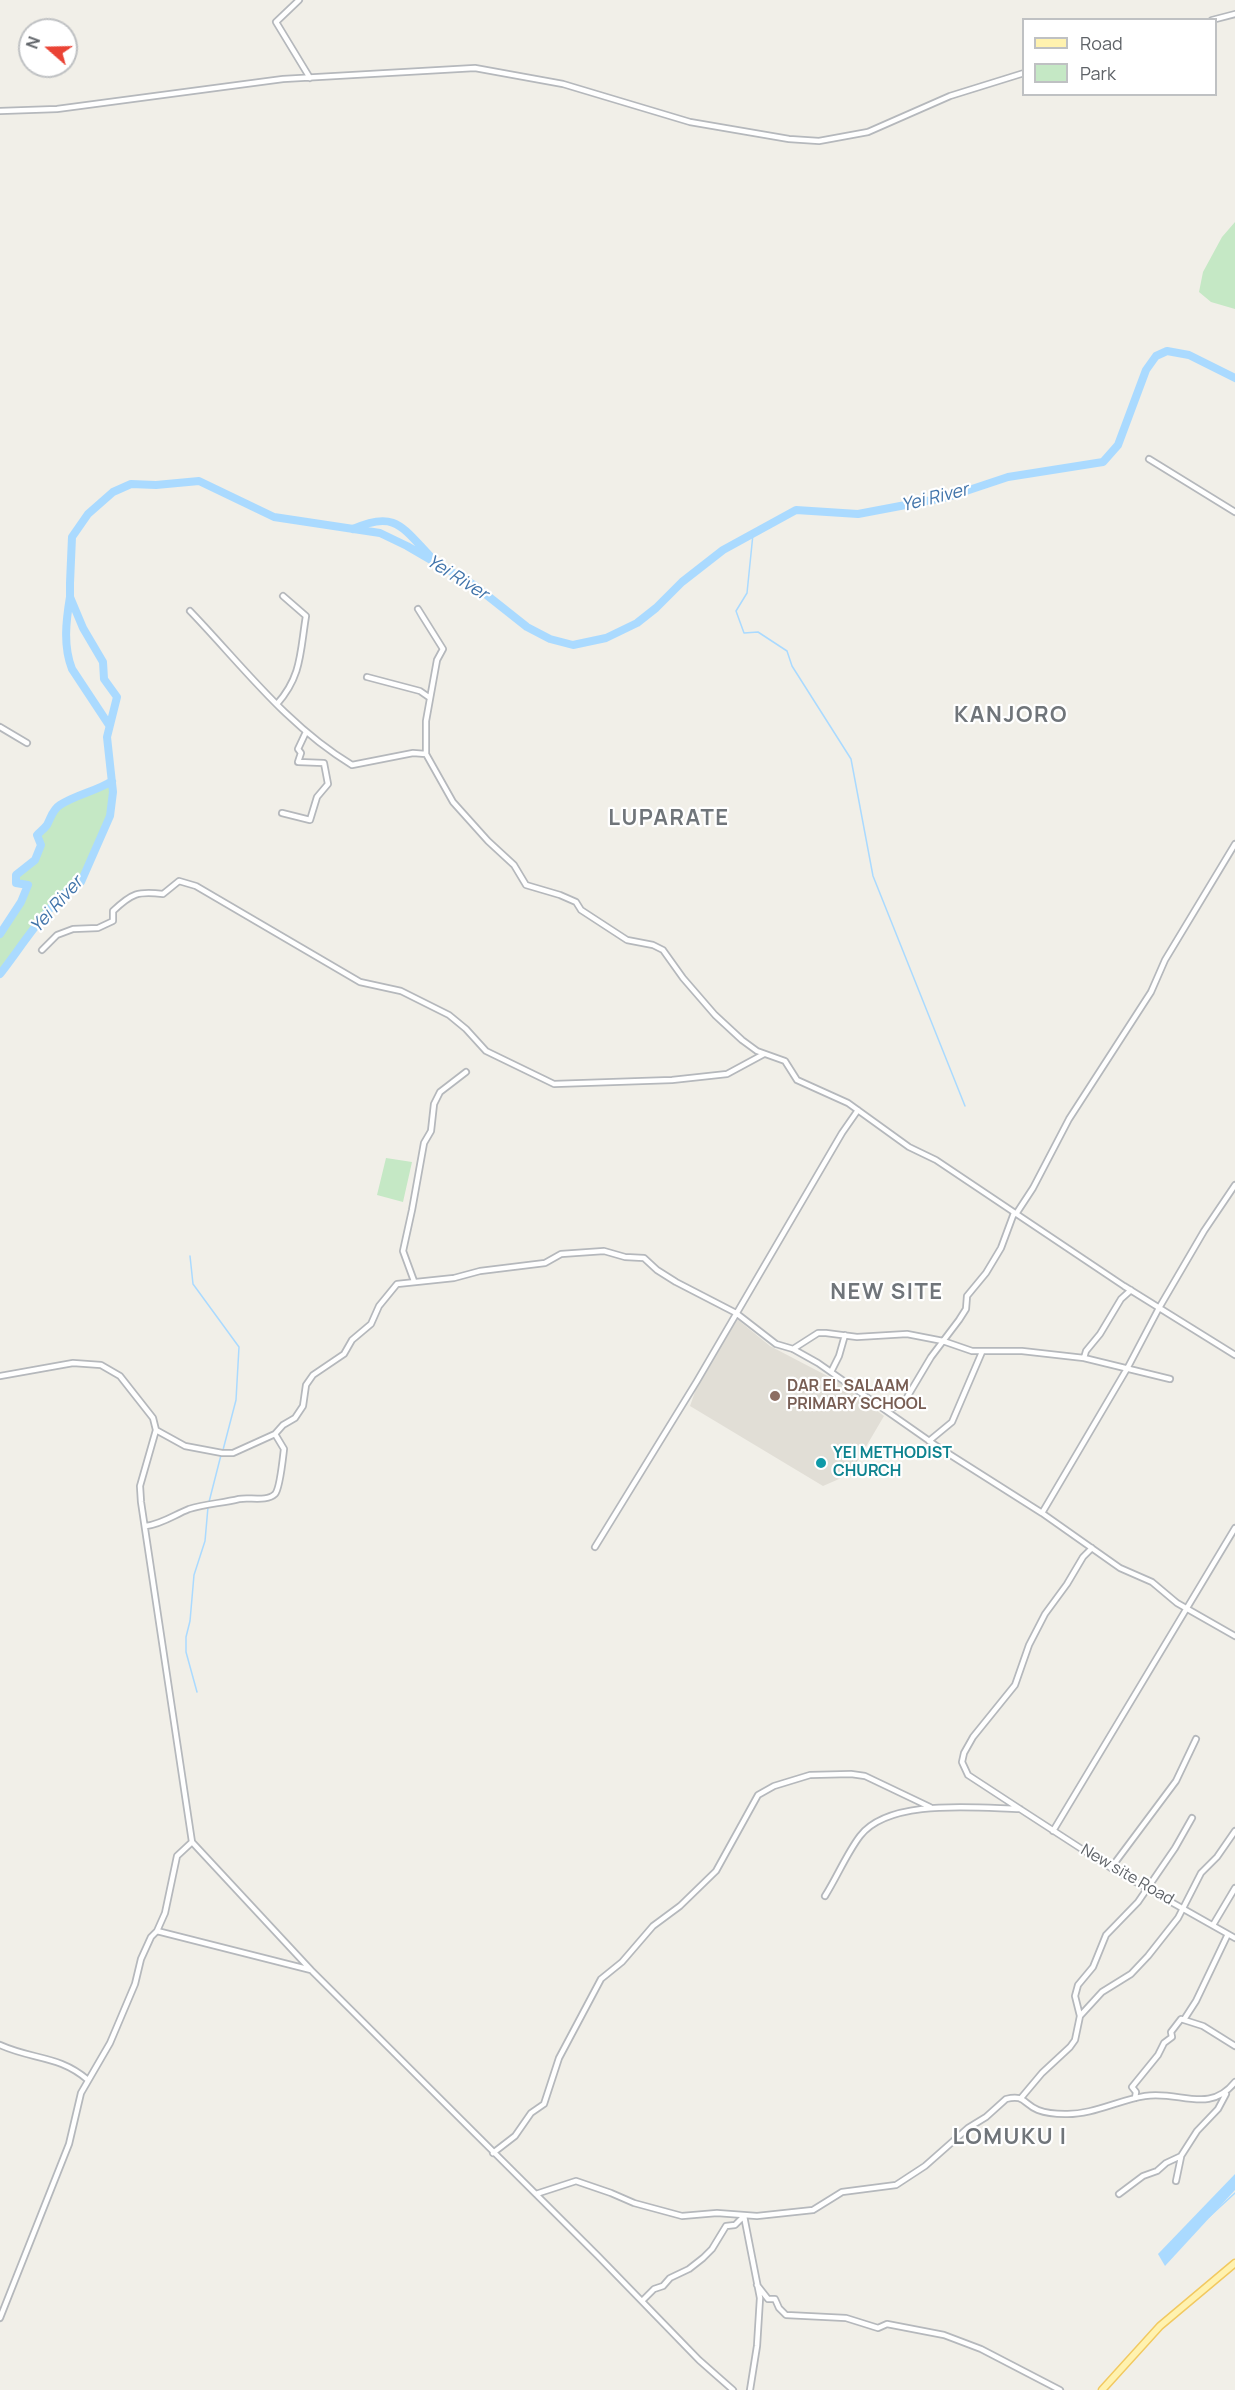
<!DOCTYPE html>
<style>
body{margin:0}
#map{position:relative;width:1235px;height:2390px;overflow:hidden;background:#f1efe8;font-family:Manrope,sans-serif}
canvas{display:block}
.legend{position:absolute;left:1022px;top:18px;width:195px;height:78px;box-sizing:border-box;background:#fff;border:2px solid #bfc1c3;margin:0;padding:8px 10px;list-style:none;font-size:18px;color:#5f6368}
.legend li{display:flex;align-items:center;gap:12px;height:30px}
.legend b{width:30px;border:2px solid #bfc1c3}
.north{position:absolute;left:18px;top:18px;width:60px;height:60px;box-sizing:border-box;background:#fff;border:2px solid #bfc1c3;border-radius:50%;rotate:290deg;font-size:16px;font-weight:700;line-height:24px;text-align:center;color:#5f6368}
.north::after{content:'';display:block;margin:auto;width:21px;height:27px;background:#ea4335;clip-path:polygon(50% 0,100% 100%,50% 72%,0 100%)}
</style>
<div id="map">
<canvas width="1235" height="2390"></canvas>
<ul class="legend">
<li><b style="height:8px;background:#fff2af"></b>Road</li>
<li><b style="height:16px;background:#c5e8c5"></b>Park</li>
</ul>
<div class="north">N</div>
</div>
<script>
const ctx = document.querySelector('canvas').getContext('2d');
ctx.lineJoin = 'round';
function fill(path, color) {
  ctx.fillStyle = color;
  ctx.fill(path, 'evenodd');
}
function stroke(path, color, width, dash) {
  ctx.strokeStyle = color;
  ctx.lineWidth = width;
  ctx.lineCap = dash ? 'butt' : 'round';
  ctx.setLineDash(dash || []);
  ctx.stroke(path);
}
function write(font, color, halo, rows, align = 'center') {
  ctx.font = font + ' Manrope,sans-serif';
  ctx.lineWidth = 4.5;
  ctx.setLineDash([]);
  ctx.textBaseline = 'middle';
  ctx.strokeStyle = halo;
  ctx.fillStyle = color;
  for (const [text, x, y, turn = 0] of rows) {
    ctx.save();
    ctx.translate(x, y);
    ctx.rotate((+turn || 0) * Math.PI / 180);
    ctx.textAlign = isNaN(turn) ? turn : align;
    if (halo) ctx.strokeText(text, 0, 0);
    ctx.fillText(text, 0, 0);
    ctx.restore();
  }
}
fill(new Path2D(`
 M737 1319 770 1346 837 1381 884 1416 854 1467 839 1479 823 1486 690 1406 697 1386 717 1349Z`), '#e1ded6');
fill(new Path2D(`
 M1235 222V309L1211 302 1199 292 1203 272 1222 237Z
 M112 781 110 816 81 882C54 894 20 949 0 974V934L21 902 27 886 16 883V875L35 860 41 845 37 835C40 832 44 829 47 825 51 818 52 810 60 805 77 794 97 791 112 781Z
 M386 1158 412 1162 403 1202 377 1195Z`), '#c5e8c5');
fill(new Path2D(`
 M1235 2174V2190L1165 2266 1158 2254Z`), '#aadaff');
stroke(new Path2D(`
 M753 534 747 593 736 611 744 633 758 632 787 651 792 666 851 759 873 876 965 1106
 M190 1256 193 1284 239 1347 236 1400 223 1450
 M209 1502 221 1455
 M197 1692 186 1652V1637L190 1621 194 1575 205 1541 208 1507
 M1209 2217 1235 2193`), '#aadaff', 1.5);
stroke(new Path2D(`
 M353 529C395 510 402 527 430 556
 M70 597C66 621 63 646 72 669L109 725
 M0 934 21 902 28 885 16 883V875L35 860 41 845 37 835C40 832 44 829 47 825 51 818 52 810 60 805 77 794 97 791 112 781
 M0 974C20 949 54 894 81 882L110 816 113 792 107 737 117 697 104 679 103 662 83 628 70 597V583L72 537 88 514 113 492 131 484 156 485 199 481 274 517 380 533 407 546 474 585 527 627 550 639 573 645 606 638 637 623 656 608 682 582 723 550 796 510 858 514 948 497 1008 477 1103 462 1118 445 1146 370 1156 356 1167 351 1189 355 1235 378`), '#aadaff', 8);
const minor = new Path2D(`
 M299 0 276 22 310 78
 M1212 20 1235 14
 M0 111 57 109 283 79 475 68 563 84 690 122 789 139 819 141 868 132 950 96 1024 73
 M1149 459 1235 512
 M418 609 443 649 437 660 426 721V754L453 802 488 841 514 865 526 885 560 895 576 902 581 910 627 940 653 945 663 950 683 978 715 1015 742 1040 757 1051 785 1061 797 1080 848 1103 909 1147 936 1160 1124 1286 1235 1355
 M190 611C241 664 287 726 352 765L413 753 426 754
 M367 677 420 691 430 698
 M277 704C302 676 300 652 306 616L283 596
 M0 727 27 743
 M282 813 310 820 317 797 328 784 324 763 298 762 301 753 298 749 306 732
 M42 950 57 935 73 929 98 928 113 921V911C132 893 138 891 163 894L179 881 196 886 360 982 401 991 449 1015 466 1029 486 1051 554 1084 672 1080 727 1074 764 1054
 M1016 1214 1033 1188 1069 1119 1151 992 1165 960 1235 844
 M414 1281 403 1251 412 1210 424 1143 431 1131 434 1104 440 1092 466 1072
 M793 1349 818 1333H826L857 1337 907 1334 943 1341 972 1351H1022L1084 1358 1170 1379
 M1084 1358 1086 1351 1100 1334 1121 1299 1131 1290
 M831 1372 839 1356 845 1335
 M0 1376 73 1363 101 1365 120 1376 153 1418 156 1430 140 1486 141 1502 192 1842 311 1970
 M883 1408 896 1407 906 1399 931 1357 959 1320 966 1309 967 1296 986 1273 1001 1248 1014 1213
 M156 1430 185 1446 222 1453H233L275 1434 283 1425 295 1418 303 1406 306 1385 313 1375 344 1354 352 1340 371 1324 379 1306 397 1284 454 1278 480 1271 545 1263 561 1254 604 1251 625 1257 644 1258 657 1270 676 1282 736 1313 776 1344 793 1349 818 1363 938 1447 1042 1513 1120 1568 1152 1582 1177 1603 1235 1636
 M929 1441 952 1422 982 1352
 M1042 1513 1128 1367 1159 1308 1204 1231 1235 1185
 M146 1526C162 1524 174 1515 189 1509 205 1504 223 1503 239 1499 249 1497 267 1502 275 1494 280 1489 283 1457 284 1449L275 1434
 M595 1547 697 1381 842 1133 858 1110
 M1092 1548 1083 1557 1067 1584 1045 1614 1029 1645 1015 1685 973 1737 964 1753 962 1762 968 1775 1020 1809 1111 1868 1235 1938
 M1053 1831 1235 1528
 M1111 1868 1176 1781 1196 1739
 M825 1896C837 1877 847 1853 860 1836 889 1798 976 1808 1020 1809
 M1213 1925 1235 1888
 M157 1931 165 1913 177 1856 192 1842
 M1080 2016 1102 1992 1131 1974 1148 1956 1178 1918 1201 1873 1217 1857 1235 1831
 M1185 2018 1196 2001 1228 1934
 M0 2045C33 2060 59 2055 88 2080
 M1021 2098 1042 2073 1070 2047 1075 2040 1080 2016 1075 1996 1078 1985 1093 1967 1106 1935 1138 1902 1175 1848 1192 1818
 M1135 2098 1136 2092 1132 2087 1158 2055 1164 2043 1172 2037 1171 2032 1181 2019 1203 2026 1235 2046
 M493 2153 515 2136 531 2113 544 2104 559 2058 601 1979 622 1962 653 1926 680 1906 716 1871 758 1795 774 1786 810 1775 851 1774 865 1776 930 1807
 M1176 2181 1181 2157
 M536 2194 576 2181 611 2193 634 2203 682 2216 717 2213 757 2216 813 2210 842 2192 896 2185 925 2166 968 2128 986 2117 1006 2099C1025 2094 1023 2104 1038 2110 1046 2113 1057 2114 1065 2114 1092 2115 1119 2100 1145 2096 1179 2090 1209 2115 1235 2082
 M1119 2194 1143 2176 1157 2171 1166 2163 1181 2156 1197 2131 1218 2109 1226 2094
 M744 2216 760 2298 757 2346 750 2390
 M757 2285 768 2299H775L779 2308 786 2315 846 2318 878 2328 887 2324 944 2335 981 2349 1060 2390
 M642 2301 654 2289 663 2286 670 2278 689 2269 703 2258 712 2249 726 2226 735 2225 744 2216
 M0 2318 69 2144 81 2093 110 2043 135 1984 141 1959 151 1937 157 1931 311 1970 598 2256 699 2360 733 2390`);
const major = new Path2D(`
 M1102 2390 1160 2326 1235 2263`);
stroke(minor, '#b5b8bc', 8);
stroke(major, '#f2c960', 9);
stroke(minor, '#fff', 4.5);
stroke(major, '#fff2af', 6);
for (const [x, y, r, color] of [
 [775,1396,6,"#8d6e63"],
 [821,1463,6,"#0f9aa8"]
]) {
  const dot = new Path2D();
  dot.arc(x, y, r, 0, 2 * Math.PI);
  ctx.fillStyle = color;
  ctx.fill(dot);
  stroke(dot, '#fff', 2);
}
write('bold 16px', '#785e54', '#fff', [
 ["DAR EL SALAAM",787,1387],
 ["PRIMARY SCHOOL",787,1405]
], 'left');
write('bold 16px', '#0d838f', '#fff', [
 ["YEI METHODIST",833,1454],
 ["CHURCH",833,1472]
], 'left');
write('16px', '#5f6368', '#fff', [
 ["New site Road",1127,1875,30]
]);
write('italic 18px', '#4174aa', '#fff', [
 ["Yei River",935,498,-14],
 ["Yei River",457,578,32],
 ["Yei River",57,905,-48]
]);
ctx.letterSpacing = '1.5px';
write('bold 22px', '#70757a', '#fff', [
 ["KANJORO",1011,716],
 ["LUPARATE",669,819],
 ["NEW SITE",887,1293],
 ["LOMUKU I",1010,2138]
]);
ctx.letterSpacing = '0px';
</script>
